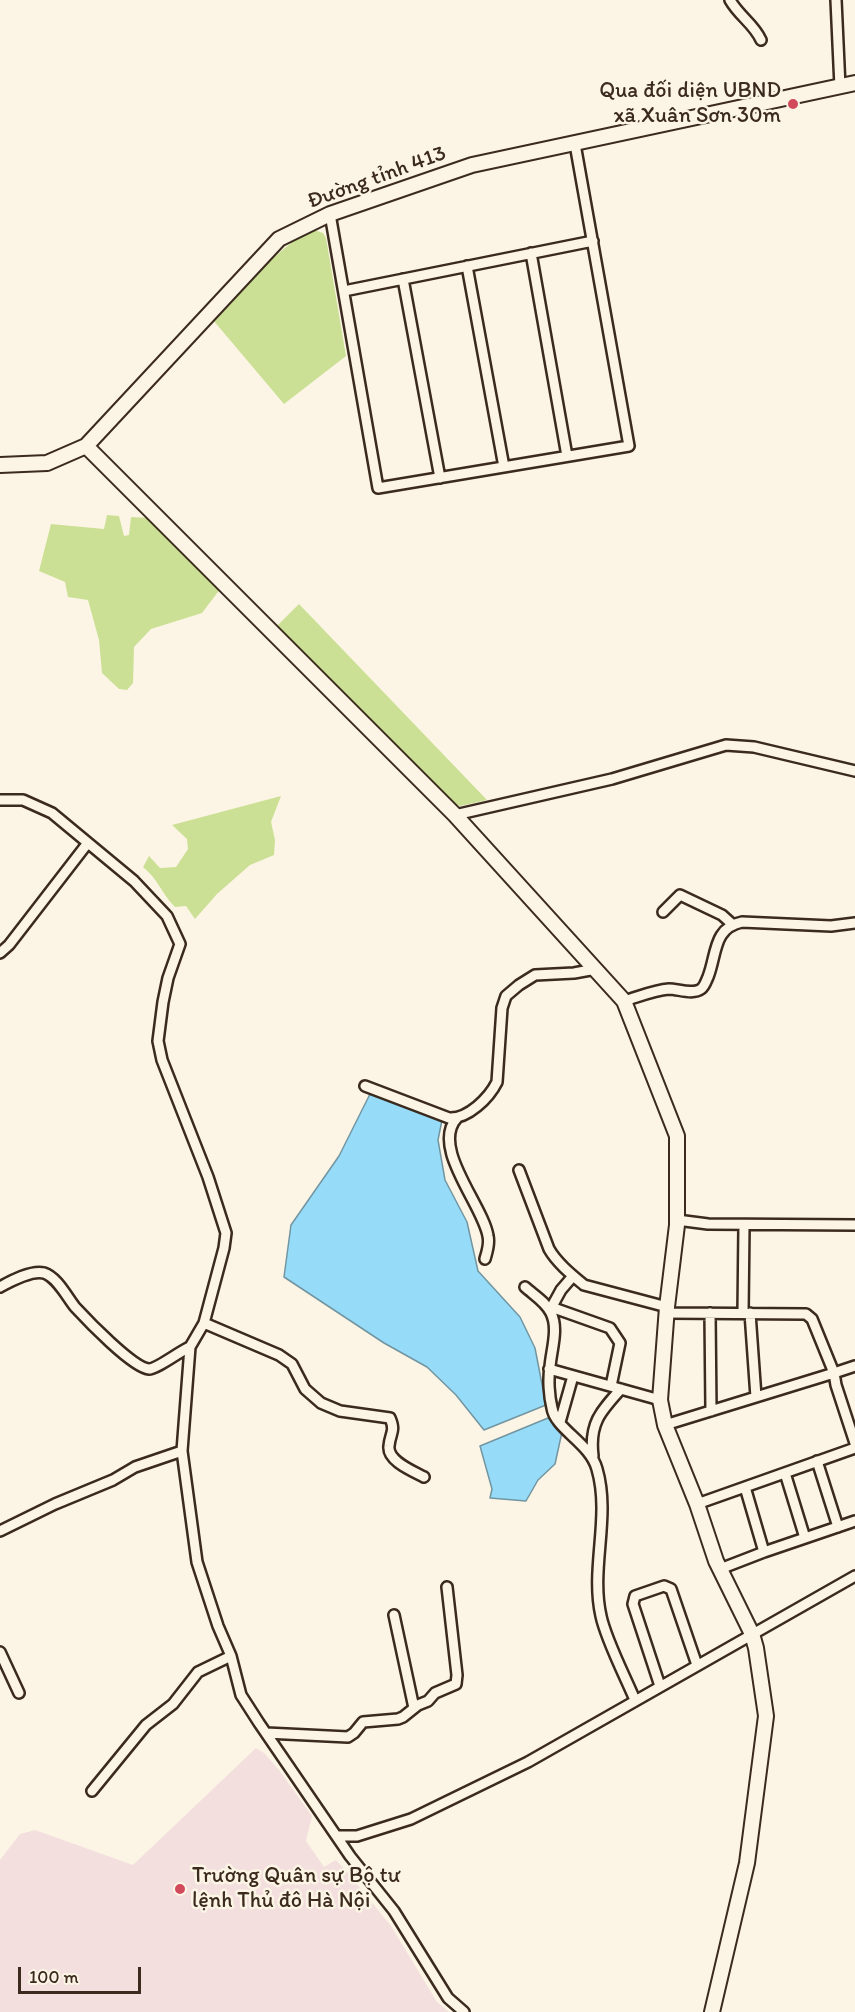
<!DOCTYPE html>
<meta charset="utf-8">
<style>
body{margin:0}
#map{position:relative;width:855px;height:2012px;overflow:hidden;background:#fcf5e5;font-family:Itim,sans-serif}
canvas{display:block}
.scale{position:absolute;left:18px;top:1967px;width:123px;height:27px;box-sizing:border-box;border:3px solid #3b2a1e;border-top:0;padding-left:8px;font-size:18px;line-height:21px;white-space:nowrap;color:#3b2a1e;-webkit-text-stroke:4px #fcf5e5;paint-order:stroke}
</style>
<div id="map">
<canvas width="855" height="2012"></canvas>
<div class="scale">100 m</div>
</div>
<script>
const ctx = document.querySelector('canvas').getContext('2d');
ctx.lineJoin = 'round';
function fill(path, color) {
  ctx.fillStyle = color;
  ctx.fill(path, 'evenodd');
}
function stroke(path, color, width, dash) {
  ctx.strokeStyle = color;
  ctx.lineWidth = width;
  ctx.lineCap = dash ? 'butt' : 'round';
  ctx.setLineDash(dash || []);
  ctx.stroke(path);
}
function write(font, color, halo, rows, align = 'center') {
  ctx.font = font + ' Itim,sans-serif';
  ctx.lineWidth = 5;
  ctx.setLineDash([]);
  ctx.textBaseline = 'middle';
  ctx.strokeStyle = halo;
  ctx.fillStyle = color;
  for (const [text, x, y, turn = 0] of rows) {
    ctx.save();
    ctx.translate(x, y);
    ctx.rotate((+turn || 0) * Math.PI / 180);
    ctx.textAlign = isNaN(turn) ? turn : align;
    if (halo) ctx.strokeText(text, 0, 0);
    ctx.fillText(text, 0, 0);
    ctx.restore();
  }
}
fill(new Path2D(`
 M256 1748 264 1753 279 1770 312 1816 306 1841 324 1867 336 1860 348 1873 391 1926 437 2002 449 2012H0V1860L20 1834 35 1830 133 1865Z`), '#f2dfde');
fill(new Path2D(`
 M314 230 323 233 326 238 346 356 284 404 213 320C232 300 291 234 314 230Z
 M107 515 119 516 124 536 129 535 131 517 151 518 221 588 202 613 151 629 134 647 133 683 127 690 119 689 102 673 99 640 88 600 68 597 65 582 39 571 51 524 104 529Z
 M299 604 487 800 460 806 452 803 275 628Z
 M281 796 271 822 275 840 274 855 250 865 217 894 195 919 186 906 175 907C161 893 159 880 143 867L149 856 160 868 176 867 188 849 187 839 172 825Z`), '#cbe095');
const water = new Path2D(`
 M370 1094 442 1120 438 1140 445 1180 467 1222 478 1271 520 1317 535 1348 546 1405 484 1430 456 1395 427 1367 384 1343 284 1277 291 1225 339 1156Z
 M548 1418 562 1432 555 1464 538 1480 526 1501 490 1498 492 1489 480 1446Z`);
fill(water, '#96dcf8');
stroke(water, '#7295a1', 1.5);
const street = new Path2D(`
 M730 0C739 16 754 24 761 40
 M836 0 840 87
 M330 214 378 488 629 446 575 144
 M531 253 567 456
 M467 266 504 467
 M403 279 440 478
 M344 291 593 241
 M0 800H23L52 813 134 881 167 916 180 944 168 978 163 1002 158 1041 162 1060 208 1177 226 1233 224 1248 204 1323 190 1347 182 1451 197 1562 218 1626 231 1656 241 1695 259 1723 350 1856 394 1911 448 1998 464 2012
 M455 815 612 779 726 745 754 747 855 771
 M663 912 680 895 722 915 732 924
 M0 953 9 945 87 844
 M624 1001C638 997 654 990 669 989 678 989 693 995 701 989 705 986 706 981 708 977 717 954 713 928 742 922L831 926 855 923
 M365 1086 449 1118C468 1119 489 1098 497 1082L502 1008 506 996 519 985 535 975 574 973 596 969
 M457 1118C430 1147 483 1205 488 1236 490 1244 487 1252 485 1259
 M519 1170 549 1249C557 1263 572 1275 584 1285L667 1307
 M677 1220 708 1224 855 1225
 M0 1287C11 1281 31 1270 44 1273 57 1277 67 1297 75 1307 87 1320 133 1368 149 1369 157 1369 180 1351 190 1347
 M525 1287C534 1295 546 1302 551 1313 559 1329 551 1351 550 1367 548 1379 549 1396 552 1408 555 1429 590 1443 597 1469 611 1517 590 1568 601 1616 606 1640 625 1676 635 1700
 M551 1307 610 1328 620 1343 611 1386
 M550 1310 561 1290 573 1276
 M667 1313 806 1314 812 1319 834 1373 855 1366
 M710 1313 711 1411
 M743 1313 744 1225
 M750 1313 756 1397
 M204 1323 279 1355 292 1364 305 1389 321 1403 340 1411 390 1418C396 1432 390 1433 389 1446 387 1461 413 1471 424 1477
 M549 1369 660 1400
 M560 1422 573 1376
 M665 1425 834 1373 836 1385 855 1443
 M593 1456C589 1424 600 1412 621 1389
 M817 1461 838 1527
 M785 1473 805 1538
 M745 1487 764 1552
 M697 1504 855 1448
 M0 1531 55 1504 113 1480 135 1467 182 1451
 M720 1569 764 1552 855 1521
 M394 1615 414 1708
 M0 1652 19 1693
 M660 1686 633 1604 635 1596 664 1586 671 1589 697 1665
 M266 1733 348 1737 354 1733 363 1722 398 1719 403 1717 418 1705 428 1701 435 1693 456 1684 457 1675 447 1587
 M92 1791 146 1725 173 1704 198 1672 231 1656
 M337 1836H357L411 1819 528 1762 855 1576`);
const secondary = new Path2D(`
 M86 446 455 815 624 1001 677 1136V1225L667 1307 660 1400 665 1425 697 1504 716 1561 752 1634 756 1648 766 1716 747 1863 712 2012
 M0 465 47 463 86 446 279 239 330 214 472 165 855 83`);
stroke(street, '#3b2a1e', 14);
stroke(secondary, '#3b2a1e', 18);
stroke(street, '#fcf5e5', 9);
stroke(secondary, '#fcf5e5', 14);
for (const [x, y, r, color] of [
 [793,104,6,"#d1495b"],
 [180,1889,6,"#d1495b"]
]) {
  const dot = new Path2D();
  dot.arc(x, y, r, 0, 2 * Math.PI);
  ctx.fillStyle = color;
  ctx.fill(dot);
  stroke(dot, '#fcf5e5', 2);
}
write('22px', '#3b2a1e', '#fcf5e5', [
 ["Qua đối diện UBND",781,91],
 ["xã Xuân Sơn 30m",781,116],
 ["Trường Quân sự Bộ tư",192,1876,"left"],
 ["lệnh Thủ đô Hà Nội",192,1901,"left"]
], 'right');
write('22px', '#3b2a1e', '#fcf5e5', [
 ["Đường tỉnh 413",377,178,-20]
]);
</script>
